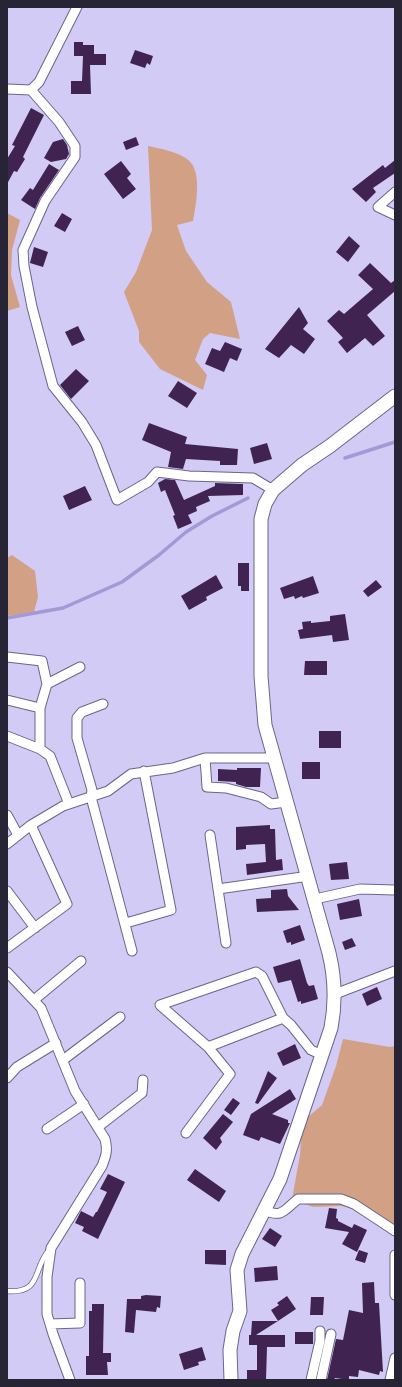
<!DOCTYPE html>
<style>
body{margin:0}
#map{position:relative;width:402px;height:1387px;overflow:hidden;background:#d1cbf6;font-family:"Noto Sans",sans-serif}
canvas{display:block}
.frame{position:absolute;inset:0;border:8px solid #272535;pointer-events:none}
</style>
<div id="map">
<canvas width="402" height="1387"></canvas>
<div class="frame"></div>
</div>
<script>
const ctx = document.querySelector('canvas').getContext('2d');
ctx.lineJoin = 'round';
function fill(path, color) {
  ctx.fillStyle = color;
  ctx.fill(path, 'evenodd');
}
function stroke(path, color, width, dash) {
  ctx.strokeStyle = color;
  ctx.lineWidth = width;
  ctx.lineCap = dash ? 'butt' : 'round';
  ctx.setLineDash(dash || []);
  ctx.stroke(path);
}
fill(new Path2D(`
 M148 146C161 149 176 151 187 159 203 169 196 205 193 221L177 225 186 251 207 282 231 302 240 339 210 333 203 339 195 360 207 375 203 390 160 369 139 342V331L124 292 136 272 152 230Z
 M7 213 20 220 12 250 11 275 20 307 7 311Z
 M12 555 35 571 38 597 34 612 7 616V558Z
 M343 1039 390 1047 395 1046V1230L371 1212 341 1206 313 1207 292 1199 300 1155 302 1122 322 1105 336 1066Z`), '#d2a185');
stroke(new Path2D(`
 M345 458 395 442
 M7 618 63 608 122 582 159 555 186 532 212 516 248 498`), '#a399d6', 3.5);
fill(new Path2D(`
 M74 42H83V45H94V54H106V65H90L91 94H71V81H82L83 56H74Z
 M135 50 153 56 150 65 147 63 145 68 130 63Z
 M31 108 44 115 23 157 25 159 17 172 14 171 7 184V159L15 146 12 145Z
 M136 137 139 145 126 150 123 142Z
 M63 139 67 145 69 154 66 159 51 162 44 158 53 142Z
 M395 160V173L373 188 376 192 366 202 352 189 383 165 385 168Z
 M121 161 131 174 127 178 136 189 123 199 104 174Z
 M49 164 59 170 40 198 35 209 21 200 30 188 33 190Z
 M62 213 72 219 65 232 54 226Z
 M349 236 360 246 348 262 336 252Z
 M34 247 48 252 43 267 30 263Z
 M370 263 391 283 395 280V291L367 315 385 336 373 346 365 338 347 353 338 342 343 338 327 321 339 310 344 314 373 289 358 275Z
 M299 307 308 323 303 329 315 339 304 354 291 345 279 358 265 349Z
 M78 326 85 340 72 346 65 332Z
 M225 342 242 349 237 361 230 358 224 372 205 364 212 348 220 351Z
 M76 369 89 381 71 399 60 385Z
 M178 381 197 393 187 408 168 396Z
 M149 423 187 437 185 444 238 449 237 465H220V461L186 459 183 469 168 467 171 452 142 440Z
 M267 443 272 459 254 464 250 448Z
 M165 479 175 480 184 500 215 486V483L243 484V495L208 496 210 501 196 507 197 511 188 515 192 523 178 529 173 516 175 515 165 490 161 492 158 483Z
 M85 486 92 500 69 510 63 496Z
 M238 563H249V591H241V586H238Z
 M216 575 223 588 206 597 207 600 189 610 181 596Z
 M313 576 319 593 303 598 302 596 295 599 294 596 284 599 280 588Z
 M376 580 382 587 368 597 363 591Z
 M345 614 349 640 333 642 332 635 300 639 298 630 303 629 302 622 311 621V623L330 621V616Z
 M305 661H327V675H304Z
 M319 731H341V748H319Z
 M302 762H320V779H302Z
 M237 768H261L260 787H246L236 784V782L218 781V769L237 770Z
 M270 825V829H275L276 860 282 859 283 870 247 875 246 864 266 862 265 844 246 845V849L236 850V827Z
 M347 862 349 879 331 880 329 864Z
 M287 889 288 896 299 910 257 912 256 899 271 898V890Z
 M359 899 362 916 340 920 337 904Z
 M300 925 305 940 291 945V942L287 943 283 931Z
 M352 938 356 946 345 950 342 942Z
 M300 959 307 983 309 986 314 985 318 999 301 1004V1001L298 1002 291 980 278 983 273 967Z
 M377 987 382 999 367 1006 362 994Z
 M295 1044 301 1058 283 1066 277 1053Z
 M268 1071 277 1078 258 1104 255 1103Z
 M290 1089 296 1099 272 1114 288 1120V1123H290L280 1144 261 1137 259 1141 243 1135 251 1114Z
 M233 1098 240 1103 231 1115 224 1110Z
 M223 1114 233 1122 220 1138 222 1142 216 1150 203 1138Z
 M195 1169 226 1191 219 1202 187 1180Z
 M108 1174 125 1182 98 1239 82 1231 84 1227 75 1223 81 1211 93 1217 96 1212H97L107 1192 100 1189Z
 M329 1208 337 1209 336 1218 338 1219V1221L352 1228 354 1224 367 1230 357 1252 342 1244 349 1232 325 1228Z
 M270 1228 282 1236 275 1247 262 1239Z
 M205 1250H226V1265L205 1264Z
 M359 1250 368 1253 365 1263 355 1260Z
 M277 1266 278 1280 255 1282 254 1268Z
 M374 1282 375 1303H379L383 1372 380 1371 379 1375 359 1370 358 1377 349 1376V1380L335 1378 334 1380H327L336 1339 343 1340 349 1310 363 1313 362 1283Z
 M146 1295 161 1296 160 1308 157 1307 156 1312 136 1310 134 1333 125 1332 127 1299H141V1296Z
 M287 1296 296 1309 278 1321 271 1310 279 1305 277 1303Z
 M311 1297H324L323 1315H310Z
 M92 1304H104L103 1353H111V1362H107L108 1375H86V1356H89V1311H92Z
 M252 1321H278L256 1335H285V1347H267L266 1380H247V1370H257V1345H249V1335H251Z
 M295 1332H313V1344H295Z
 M202 1347 206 1360 198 1362 199 1365 184 1370 179 1354Z`), '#412352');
const lane = new Path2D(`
 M7 1291C42 1294 32 1270 49 1250`);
const street = new Path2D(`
 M7 89 31 90 39 82 77 7
 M31 90 59 122 75 146V157L45 201 23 250 24 266 32 307 53 386 82 422 96 445 117 500 148 482 157 472 189 476 253 478 273 490
 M395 192 378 207 395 215
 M7 657 42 661 47 684 40 708V749
 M47 684 80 667
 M7 700 40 708
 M103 704 82 712 77 718V738L92 790 91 797 132 951
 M7 736 40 749 50 756 69 804
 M205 758 207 787 226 788 261 797 271 804 286 802
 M7 815 18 835
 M210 835 226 943
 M7 844 31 825 63 806 108 791 131 774 173 768 205 758H273
 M218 889 309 876
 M7 891 35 928
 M315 899 360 889 395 890
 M126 923 171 910 144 771
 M7 948 67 904 31 825
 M7 972 41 1008 75 1091 105 1139C108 1150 106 1156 102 1166L51 1248 47 1277V1314L53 1334 70 1380
 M335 994 395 971
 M34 1000 81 961
 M283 1018 208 1047 160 1005 256 972 262 976 283 1018 291 1025 311 1050 322 1055
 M63 1060 120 1017
 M7 1078 17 1067 56 1043
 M98 1127 142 1093 143 1080
 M47 1129 84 1104
 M186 1133 230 1074 208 1047
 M263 1210C283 1218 283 1211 298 1199H341L354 1204 395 1231
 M395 1255V1295
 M50 1324 80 1323V1283
 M311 1380 320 1341V1331
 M321 1380 331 1334
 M390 1380 395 1358`);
const secondary = new Path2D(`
 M231 1380 230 1350 233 1331 240 1311 237 1270 242 1254 280 1179 331 1028C336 1002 335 978 329 953L265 725 261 676V519L265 504 273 490 302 465 330 446 395 396`);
stroke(lane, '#6b658a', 6);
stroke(street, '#6b658a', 11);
stroke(secondary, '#6b658a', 15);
stroke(lane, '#fff', 4.5);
stroke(street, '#fff', 9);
stroke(secondary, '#fff', 13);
</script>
